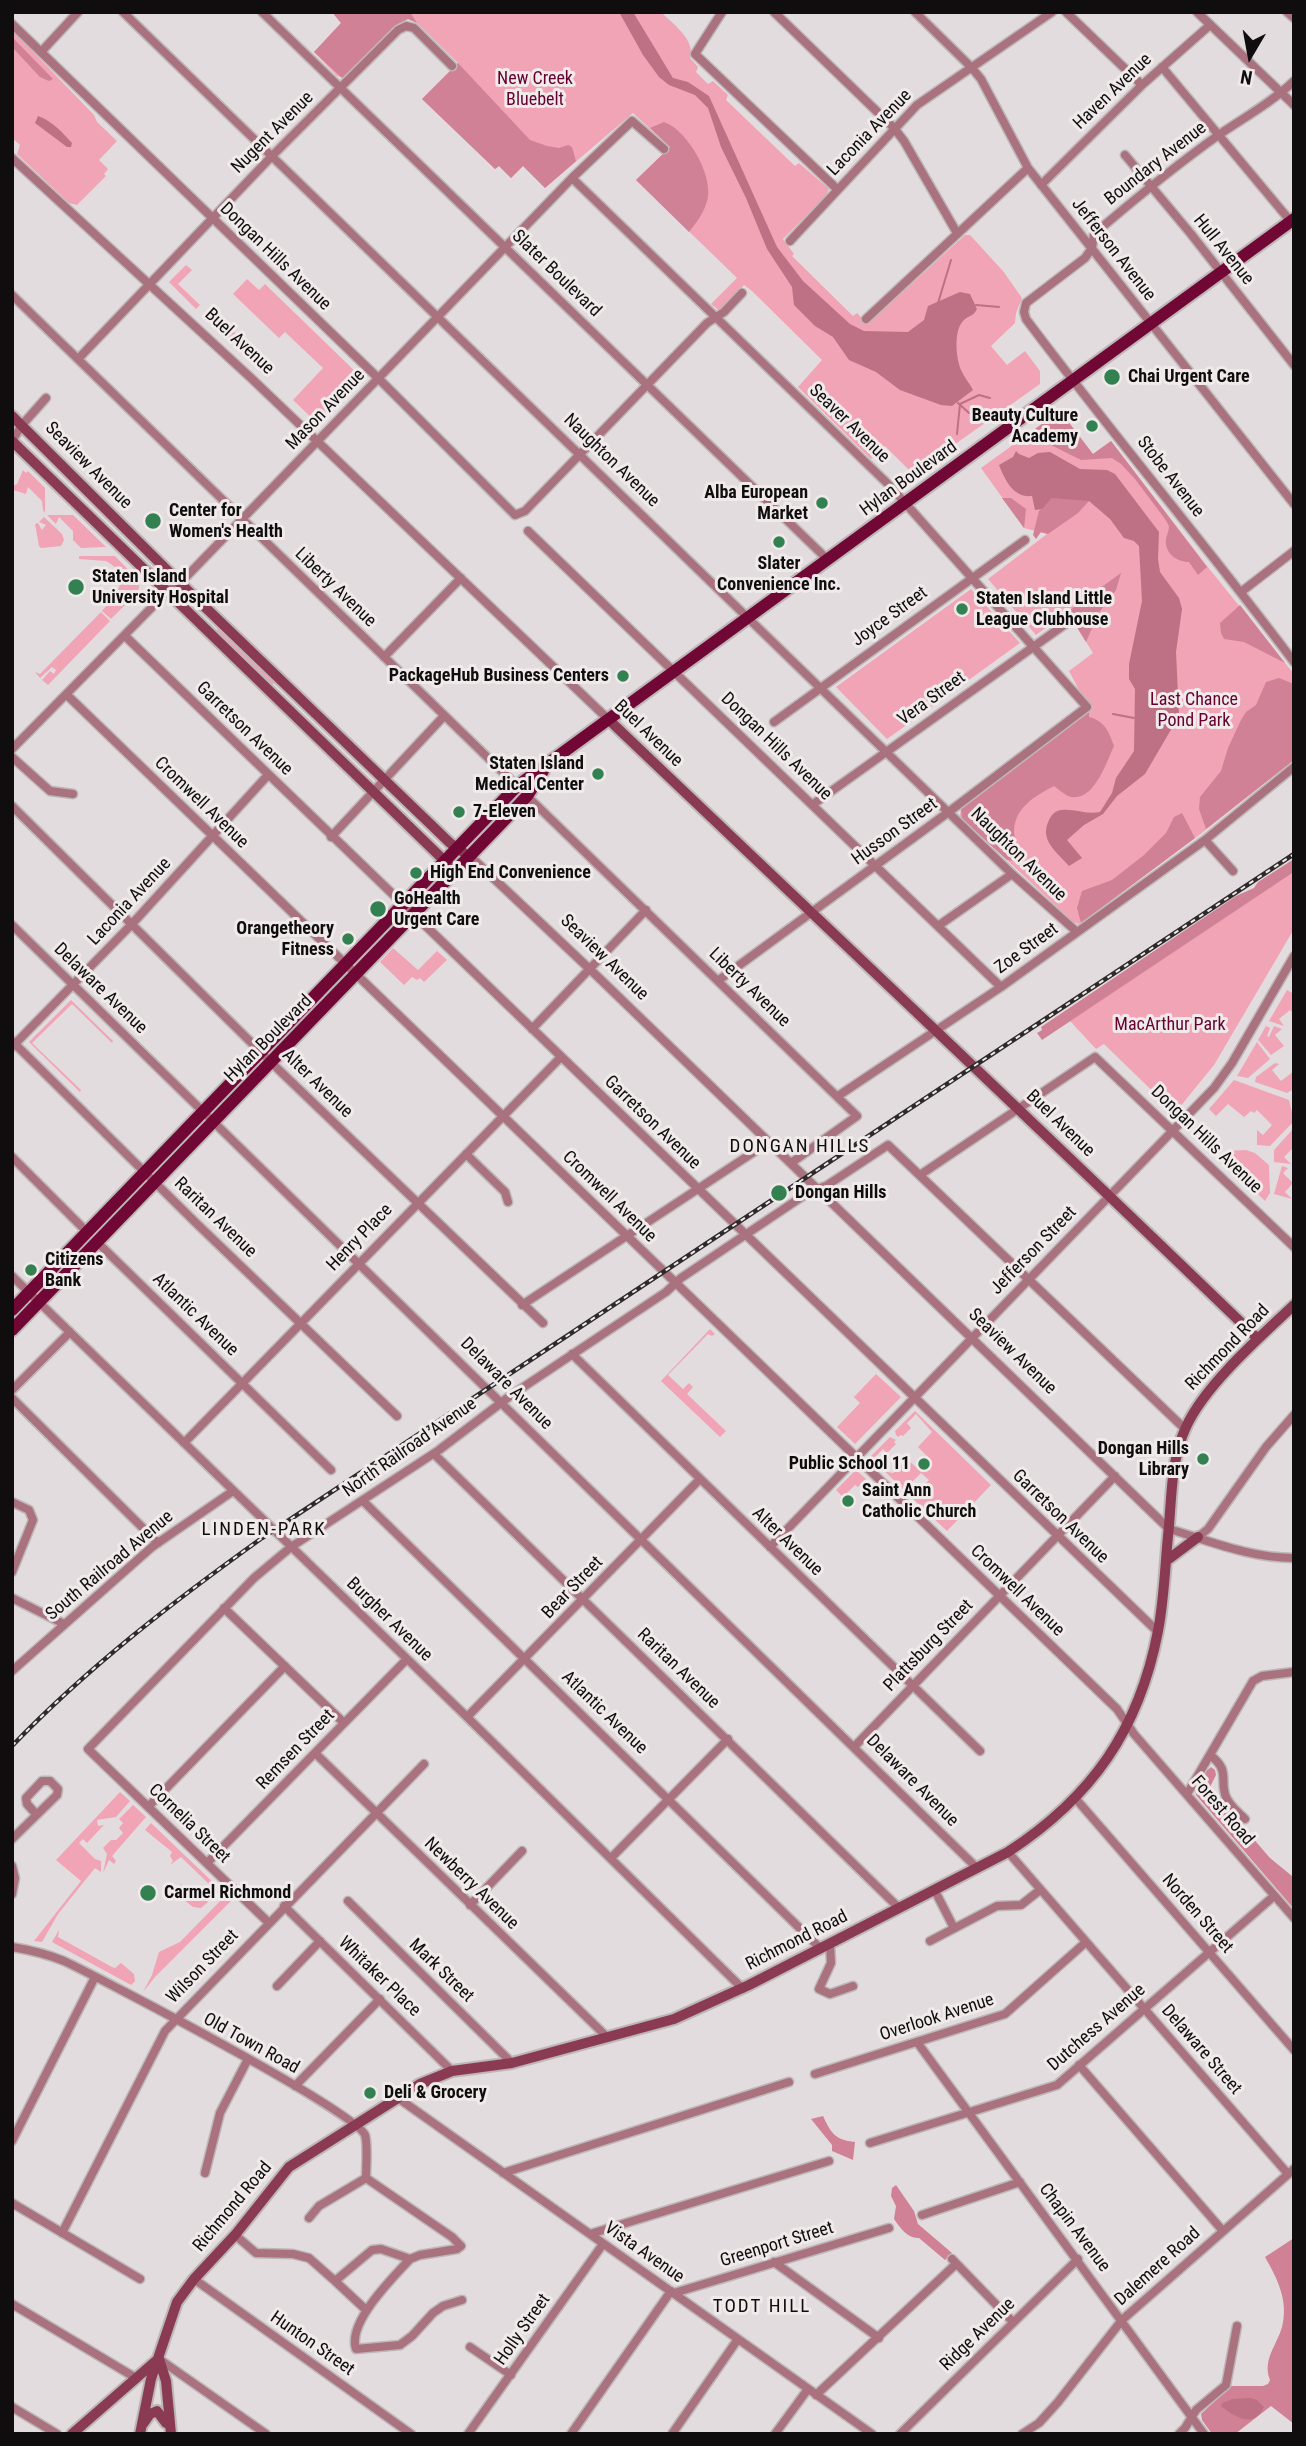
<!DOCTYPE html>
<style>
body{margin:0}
#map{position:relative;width:1306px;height:2446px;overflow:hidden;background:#e3dcde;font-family:"Roboto Condensed",sans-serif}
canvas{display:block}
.frame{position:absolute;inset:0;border:14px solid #0f0d0d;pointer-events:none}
.north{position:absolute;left:1215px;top:21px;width:70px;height:70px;-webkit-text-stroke:5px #f0eaeb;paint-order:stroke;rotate:190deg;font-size:19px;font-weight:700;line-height:28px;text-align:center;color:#0f0d0d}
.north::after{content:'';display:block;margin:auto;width:24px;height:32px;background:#0f0d0d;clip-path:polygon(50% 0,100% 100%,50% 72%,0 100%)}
</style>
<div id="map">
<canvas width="1306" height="2446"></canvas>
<div class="frame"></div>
<div class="north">N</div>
</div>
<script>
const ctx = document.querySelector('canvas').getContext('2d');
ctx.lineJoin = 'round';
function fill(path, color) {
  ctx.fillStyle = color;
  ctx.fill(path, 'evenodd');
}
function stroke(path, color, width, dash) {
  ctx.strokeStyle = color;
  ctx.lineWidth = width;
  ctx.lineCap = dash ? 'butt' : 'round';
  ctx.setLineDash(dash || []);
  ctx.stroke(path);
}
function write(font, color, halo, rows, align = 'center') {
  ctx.font = font + ' "Roboto Condensed",sans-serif';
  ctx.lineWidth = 6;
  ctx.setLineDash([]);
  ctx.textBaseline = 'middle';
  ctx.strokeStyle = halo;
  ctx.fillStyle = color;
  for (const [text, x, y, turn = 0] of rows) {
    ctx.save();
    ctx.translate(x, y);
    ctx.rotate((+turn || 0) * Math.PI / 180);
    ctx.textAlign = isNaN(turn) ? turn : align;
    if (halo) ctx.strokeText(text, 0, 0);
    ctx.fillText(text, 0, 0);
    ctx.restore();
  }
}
fill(new Path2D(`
 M332 12H661C673 24 696 40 690 58L698 67 696 72 708 84 713 81 728 95 726 100 795 166 799 163 829 189 826 196 783 239 794 254 792 256 853 316 857 313 866 322 871 321 965 235H970L1003 271 1022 298 1016 313 1015 323 991 346 1007 365 1025 351 1040 371V384L913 474 885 446 871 459 798 387 822 360 752 291 744 285 720 311 711 304 737 278 636 180 670 147 633 113 545 188 523 166 511 178 499 166 495 169 422 99 458 63 417 23 408 19 398 24 344 78 337 76 314 52 341 23Z
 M12 30 94 115 97 122 117 141 99 160 108 169 104 174 106 176 77 205 69 203 17 154 20 145 12 138Z
 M186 265 192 270 178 284 200 305 196 309 169 282Z
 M247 279 259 290 265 284 361 377 317 423 293 400 323 368 285 332 279 338 233 294Z
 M209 317 218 326 223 321 260 358 254 364 207 319Z
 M1060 411 1093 454 1111 441 1207 566 1294 674V760L1198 836 1079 924 1073 922 960 816 961 808 1093 707 1080 692 1069 671 1093 653 1070 616 1066 613 1036 635 988 579 1047 534 1024 528 981 468Z
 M23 470 26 473 28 471 45 488V513L43 510 42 501 28 487 26 494 13 490 12 486 17 484Z
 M47 515H73L106 547 81 548 73 540V531L59 517 56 524Z
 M44 517 62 534 64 540 61 546 41 548 39 546 35 524 38 523 42 530 46 525 39 522Z
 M79 556H115L140 582 138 592 111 619 102 611C117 594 133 576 106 561L79 559Z
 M971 589 1020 643 887 739 836 687Z
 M101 612 110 621 48 685 42 680 50 671 54 674 56 670 52 667 40 678 35 672 40 674Z
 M218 629 275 682 272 685 215 632Z
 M1294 872V929L1214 1065 1175 1113 1104 1044 1096 1049 1070 1021Z
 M393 948 418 970 437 951 447 960 424 982 420 978 417 980 412 977 404 985 380 962Z
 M1287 990 1294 994V1014L1290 1010 1279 1019 1284 1026 1269 1021Z
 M71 1000 113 1041 112 1043 72 1004 32 1043 81 1090 80 1092 29 1042Z
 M1266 1026 1270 1028 1267 1036 1269 1037 1274 1026 1282 1029 1275 1035 1284 1046 1271 1055 1258 1040Z
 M1257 1042 1270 1059 1248 1078 1237 1076Z
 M1275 1063 1279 1064 1272 1070 1281 1081 1294 1071V1089L1287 1093 1255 1082 1256 1077Z
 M1234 1080 1289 1100 1294 1121 1270 1146 1257 1145V1130L1263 1135 1272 1125 1257 1110 1254 1113 1251 1111 1244 1117 1228 1104 1216 1116 1209 1109Z
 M1294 1128V1147L1284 1157 1291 1164 1274 1162V1150Z
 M1246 1150 1255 1153 1269 1165 1270 1193 1265 1201 1219 1156 1226 1151Z
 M1282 1166 1288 1168 1283 1173 1293 1183 1285 1192 1292 1199 1274 1194Z
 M710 1329 715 1334 712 1336 708 1334 668 1375 683 1389 689 1383 693 1387 687 1394 726 1431 720 1437 661 1381Z
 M876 1374 901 1397 855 1444 837 1427 860 1403 854 1397Z
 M915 1411 991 1485 947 1531 912 1498 929 1480 921 1473 904 1490 870 1457 890 1437 896 1440 894 1442 896 1444 887 1453 883 1449 874 1458 888 1472 893 1473 907 1459 921 1472 932 1461 918 1447 932 1432 916 1414 907 1423 911 1428 903 1436 901 1435 898 1437 896 1435 895 1431Z
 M856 1470 866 1479 858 1487 855 1485 843 1497 836 1490Z
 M120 1792 130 1801 116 1817 97 1820 98 1826 104 1825 87 1843 83 1839 79 1843 95 1859 101 1861V1872L95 1868 58 1914 42 1942 34 1941 81 1881 56 1860Z
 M133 1805 146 1817 112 1856 116 1861 114 1864 109 1860 103 1873 107 1854 103 1848 111 1840H116L123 1833 119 1828 123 1823 119 1819Z
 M151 1823 221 1890 215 1896 208 1892 211 1886 181 1857 170 1865 173 1861 170 1856 172 1852 145 1830Z
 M181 1884 195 1898 201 1894 208 1902 201 1908 193 1907 174 1892Z
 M228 1896 232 1900 155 1977 143 1992 152 1975 159 1952 180 1942 223 1898Z
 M59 1930 58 1937 112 1967 115 1968 121 1963 134 1974 135 1981 131 1985 52 1942Z`), '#f0a4b6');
fill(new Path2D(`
 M332 12H410L417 23 408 19 398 24 342 78 314 52 341 23Z
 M12 37 53 79 49 81 40 77 12 47Z
 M458 63 530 140 547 146 559 148 568 145 572 147 576 161 545 188 523 166 511 178 499 166 495 169 422 99Z
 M664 122C685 129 707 166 708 188 710 204 699 220 689 232L636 180 670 147 650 128Z
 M1060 411 1093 454 1111 441 1207 567 1198 575 1189 562C1177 562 1164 553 1166 539 1167 534 1169 531 1169 526L1165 519 1135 479 1121 464 1112 458 1081 460 1049 444H1014Z
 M1066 497 1089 501 1078 513 1048 534 1041 532 1036 539 1033 535 1039 511 1052 498Z
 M1002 498H1011L1026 509 1024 528Z
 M1121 573 1116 590 1098 614 1086 642 1070 616 1066 613Z
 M1240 605 1285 663 1244 642 1224 639 1221 633 1220 623Z
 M1279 678 1294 684V760L1206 829 1199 809 1200 797 1221 771 1228 748 1241 720 1246 712 1256 705 1266 682Z
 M1089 711V717C1105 721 1109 732 1114 746 1106 763 1093 805 1068 796 1064 794 1058 789 1054 786 1035 796 1014 808 1014 832 1015 843 1020 850 1017 861L1007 860 962 819 961 808Z
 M1182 813 1195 838 1081 923 1077 908 1082 891 1112 880 1144 855 1166 833 1174 817Z
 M1294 859V872L1042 1040 1037 1033 1042 1030 1041 1027 1236 896 1254 888 1258 882Z
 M1211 1767 1215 1770 1216 1775 1210 1787 1212 1791 1270 1858 1292 1876 1294 1875V1909L1196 1795C1194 1786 1203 1773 1211 1767Z
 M823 2116C831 2133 835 2140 855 2142L853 2160 832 2151V2145L811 2119Z
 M896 2185 914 2211 918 2224 952 2253 945 2260 919 2238C908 2239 900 2228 894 2219L896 2206 891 2196 892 2188Z
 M1294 2238V2424L1271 2406 1235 2434H1212L1202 2420 1201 2414 1231 2386H1263L1268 2384 1270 2380C1262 2360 1277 2345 1282 2327 1289 2301 1277 2278 1265 2257Z`), '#d18195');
fill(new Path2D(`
 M619 12H633L673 78 688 82 709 96 777 247 803 281 850 324 864 331 908 332 924 320 928 306 960 292 970 294 977 309C973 317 969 315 964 320 953 330 956 358 961 370 964 377 970 384 973 390L952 406 941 405 900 390 876 372 849 360 833 337 815 326 794 305 792 287 767 249 746 198 721 147 708 108 695 95 669 85 659 77 643 55Z
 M38 116C51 120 63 133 72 143L71 147H67L35 123Z
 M1016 451 1019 454 1029 458 1038 453 1050 452 1080 469 1107 470 1115 474 1159 532 1158 559 1160 572 1179 598 1182 609 1176 652 1179 716 1145 774 1117 796 1103 814 1084 825 1067 840 1082 858 1069 866C1056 851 1039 840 1049 820 1052 814 1055 811 1061 810 1074 808 1087 815 1100 812L1112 793 1116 778 1134 751 1135 689 1129 679V664L1142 601 1139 546 1134 541 1124 538 1110 519 1089 501 1052 498 1042 509 1035 510 1032 496C1013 498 1005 480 999 465L1013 457Z
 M1250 2398 1257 2400 1264 2407C1253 2430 1234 2416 1221 2406L1222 2403 1233 2399Z`), '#be7084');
stroke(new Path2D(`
 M938 303 951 260
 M976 305 999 307
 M958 403 969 413
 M957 434 960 404 979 395 990 398
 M1113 714 1134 718`), '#be7084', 2);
const street = new Path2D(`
 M123 12 1012 874 1077 932
 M262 12 828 560
 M722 12 695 54 837 189
 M774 12 894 128 904 141 957 233
 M915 12 971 67 981 79 1028 168 1294 504
 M1066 12 1142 85
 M1197 12 1294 105
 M1287 12 1294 18
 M12 24 378 378 515 515 525 511 707 323 724 312 742 293
 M41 52 78 12
 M1162 67 1292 223
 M1294 81C1272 102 1245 117 1220 134 1176 165 1135 199 1094 234L1092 248 1085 258 1026 303 1024 312 1026 319C1113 435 1207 546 1294 662
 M1125 155 1191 234 1294 365
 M12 158 251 378 609 720
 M572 178 889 485 1087 707 950 811 719 980
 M1041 185 1142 85 1210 25
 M790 241 917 105 1052 12
 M12 295 517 786
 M866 319 1028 168
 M79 358 272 156 398 30 406 26 414 28 452 66
 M12 441 22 425 46 398
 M528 531 1001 987
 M1241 592 1294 551
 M125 636 1157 1631
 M384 657 461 578
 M67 695 1117 1709 1134 1734 1294 1918
 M774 722 1025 540
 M12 749 168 591 187 576 572 178 632 121 664 149
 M12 757 50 791 73 794
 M527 796 857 1116 791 1163
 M812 805 1071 620
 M12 806 280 1071 543 1323
 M331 837 444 716
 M1205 840 1233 871
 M470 856 597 976 1169 1529C1210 1541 1250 1558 1294 1558
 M12 925 977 1868
 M938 926 1012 874
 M532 1029 646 910
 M12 1041 195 1222 397 1416
 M12 1047 132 924 268 775
 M838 1096 1001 987 1205 840 1294 767
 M466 1154 505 1192 508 1202
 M12 1157 87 1232
 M920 1175 1095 1057 1294 1247
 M97 1242 331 1470
 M12 1276 467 1717 743 1989
 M522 1305 769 1142
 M572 1354 980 1751
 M12 1390 70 1332
 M12 1398 158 1543
 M184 1443 561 1057
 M434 1454 899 1908
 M363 1501 821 1949
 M12 1502 29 1510 33 1520 12 1572
 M1198 1537 1208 1529 1266 1447 1294 1415
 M770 1547 1214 1088 1232 1063 1294 956
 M12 1598 64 1624
 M224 1608 344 1723
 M12 1671 152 1547 233 1491
 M467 1717 700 1479
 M854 1747 1115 1476
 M315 1753 607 2037
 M1210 1755C1231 1771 1219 1779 1226 1797 1230 1806 1238 1812 1245 1819
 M1187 1794 1253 1681 1262 1676 1294 1672
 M1076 1799 1294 2050
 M148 1807 285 1666
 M12 1839 57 1795 58 1789 50 1781H42L26 1798 27 1804 36 1814
 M1008 1852 1288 2174
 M611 1858 728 1739
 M207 1863 407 1659
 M12 1866 15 1878 12 1894
 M935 1891 954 1928
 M348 1901 512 2063
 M470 1905 522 1851
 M284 1906 452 2071
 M268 1922 88 1749 254 1578 291 1547 439 1450 510 1396 666 1292 681 1278 809 1192 826 1186 888 1145 1185 1429
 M930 1941 997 1906 1021 1905 1040 1890
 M830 1944 831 1963 819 1989 830 1994 853 1986
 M12 1947C30 1950 47 1954 64 1961 102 1979 355 2111 365 2135 368 2144 366 2168 366 2178
 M277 1986 320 1941
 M917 2042 1204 2434
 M1079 2065 1223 2231
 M815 2074 1005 2014 1086 1942
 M295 2086 380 1999
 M398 2098 872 2434
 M12 2141 95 1977
 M870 2143 1057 2085 1274 1896
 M205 2173 220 2113 248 2059
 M503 2173 789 2082
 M366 2178 452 2237 461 2246 457 2249 420 2255 410 2259C393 2278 347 2322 356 2349L400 2345 412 2336 433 2313 443 2306 462 2300
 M12 2203 140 2279
 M922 2215 1020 2182
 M309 2218 319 2206 366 2178
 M62 2233 165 2031 424 1764
 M590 2234 829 2161
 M235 2235 256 2253 293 2254 309 2258 335 2281 372 2250 381 2249 410 2259
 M952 2259 1013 2322
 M774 2262 879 2338
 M194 2279 411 2434
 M335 2281 365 2309
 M674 2293 889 2228
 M12 2304 136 2378
 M470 2347 511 2375
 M159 2359 266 2434
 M816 2395 956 2264
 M12 2407 57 2434
 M468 2434 603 2244
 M571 2434 671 2291
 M672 2434 738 2339
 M775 2434 808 2389
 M900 2434 1078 2259
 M1022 2434 1039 2423 1058 2402 1122 2320 1294 2169
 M1179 2434 1185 2428 1196 2410 1226 2385 1237 2326`);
const secondary = new Path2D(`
 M12 416 180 583 450 843 463 852
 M12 441 455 871
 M609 720C825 926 1043 1131 1258 1339
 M1166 1561 1198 1537
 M159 2359 166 2381 171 2434
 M143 2424 150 2414 157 2411 166 2423
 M72 2434 157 2360
 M140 2434 151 2379 177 2302 194 2279 235 2235 289 2167 420 2084 452 2071 512 2063 674 2019 749 1985 1008 1852C1092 1797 1139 1730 1158 1631 1164 1600 1165 1567 1168 1536 1172 1499 1170 1462 1186 1427 1205 1385 1260 1337 1294 1305`);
const primary = new Path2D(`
 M12 1310 517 786 1294 219
 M12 1330 514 810 527 796 543 771`);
stroke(street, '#bdb7b8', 11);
stroke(secondary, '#bdb7b8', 14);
stroke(primary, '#bdb7b8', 16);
stroke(street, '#aa727f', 8);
stroke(secondary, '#8a3b53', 10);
stroke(primary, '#710734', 12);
const rail = new Path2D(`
 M12 1746C88 1667 174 1601 262 1538L1294 854`);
stroke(rail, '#2d2a2b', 4.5);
stroke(rail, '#f0eaeb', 2, [5]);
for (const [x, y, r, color] of [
 [1112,377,9,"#338151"],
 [1092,426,7,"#338151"],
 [822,503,7,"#338151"],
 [153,521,9,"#338151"],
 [779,542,7,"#338151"],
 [76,587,9,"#338151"],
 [962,609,7,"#338151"],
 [623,676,7,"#338151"],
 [598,774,7,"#338151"],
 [459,812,7,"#338151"],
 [416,873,7,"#338151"],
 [378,909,9,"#338151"],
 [348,939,7,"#338151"],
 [779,1193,9,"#338151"],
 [31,1270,7,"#338151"],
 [1203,1459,7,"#338151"],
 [924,1464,7,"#338151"],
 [848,1501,7,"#338151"],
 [148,1893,9,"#338151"],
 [370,2093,7,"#338151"]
]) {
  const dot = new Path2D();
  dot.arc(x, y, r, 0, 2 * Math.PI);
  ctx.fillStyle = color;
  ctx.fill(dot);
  stroke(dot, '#f0eaeb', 2.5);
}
write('18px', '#66012e', '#f0eaeb', [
 ["New Creek",535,79],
 ["Bluebelt",535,100],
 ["Last Chance",1194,700],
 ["Pond Park",1194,721],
 ["MacArthur Park",1170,1025]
]);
write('18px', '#0f0d0d', '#f0eaeb', [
 ["Haven Avenue",1113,92,-44],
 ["Nugent Avenue",273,133,-45],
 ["Laconia Avenue",870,133,-46],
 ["Boundary Avenue",1156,164,-38],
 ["Jefferson Avenue",1113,250,52],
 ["Hull Avenue",1223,250,51],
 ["Dongan Hills Avenue",275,257,44],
 ["Slater Boulevard",556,274,44],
 ["Buel Avenue",239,342,43],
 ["Mason Avenue",326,410,-46],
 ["Seaver Avenue",849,424,44],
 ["Naughton Avenue",611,461,44],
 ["Seaview Avenue",88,466,45],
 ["Stobe Avenue",1170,477,52],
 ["Hylan Boulevard",909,479,-36],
 ["Liberty Avenue",335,588,44],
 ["Joyce Street",890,617,-36],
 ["Vera Street",932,699,-36],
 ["Garretson Avenue",244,729,44],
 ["Buel Avenue",648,734,44],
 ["Dongan Hills Avenue",776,747,44],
 ["Cromwell Avenue",201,803,44],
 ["Husson Street",895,832,-36],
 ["Naughton Avenue",1018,855,44],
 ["Laconia Avenue",130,902,-47],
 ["Zoe Street",1027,949,-36],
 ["Seaview Avenue",604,958,44],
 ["Liberty Avenue",749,988,44],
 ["Delaware Avenue",100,989,44],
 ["Hylan Boulevard",269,1039,-45],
 ["Alter Avenue",317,1084,44],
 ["Garretson Avenue",652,1123,44],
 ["Buel Avenue",1060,1124,44],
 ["Dongan Hills Avenue",1206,1140,44],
 ["Cromwell Avenue",609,1197,44],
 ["Raritan Avenue",215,1218,44],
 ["Henry Place",360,1238,-46],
 ["Jefferson Street",1034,1251,-46],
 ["Atlantic Avenue",195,1315,44],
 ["Richmond Road",1228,1348,-46],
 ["Seaview Avenue",1012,1352,44],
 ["Delaware Avenue",506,1384,45],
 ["North Railroad Avenue",410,1448,-35],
 ["Garretson Avenue",1060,1517,44],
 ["Alter Avenue",787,1542,44],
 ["South Railroad Avenue",110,1566,-40],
 ["Bear Street",573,1588,-46],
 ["Cromwell Avenue",1017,1591,44],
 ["Burgher Avenue",389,1620,44],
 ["Plattsburg Street",929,1646,-46],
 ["Raritan Avenue",678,1669,44],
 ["Atlantic Avenue",604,1713,44],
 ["Remsen Street",296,1750,-46],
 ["Delaware Avenue",912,1781,45],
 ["Forest Road",1222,1811,49],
 ["Cornelia Street",189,1824,44],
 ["Newberry Avenue",471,1884,44],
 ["Norden Street",1197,1914,49],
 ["Richmond Road",797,1941,-27],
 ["Wilson Street",203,1967,-46],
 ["Mark Street",441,1971,44],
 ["Whitaker Place",379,1977,44],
 ["Overlook Avenue",937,2018,-18],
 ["Dutchess Avenue",1097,2028,-41],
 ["Old Town Road",251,2044,29],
 ["Delaware Street",1201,2050,49],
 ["Richmond Road",233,2207,-50],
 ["Chapin Avenue",1074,2228,53],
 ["Greenport Street",777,2245,-17],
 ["Vista Avenue",644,2253,35],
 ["Dalemere Road",1158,2267,-42],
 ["Holly Street",523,2330,-55],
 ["Ridge Avenue",978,2335,-44],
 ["Hunton Street",312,2344,35]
]);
write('bold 18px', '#0f0d0d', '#f0eaeb', [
 ["Chai Urgent Care",1128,377],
 ["Beauty Culture",1078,416,"right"],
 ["Academy",1078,437,"right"],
 ["Alba European",808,493,"right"],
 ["Market",808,514,"right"],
 ["Center for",169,511],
 ["Women's Health",169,532],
 ["Slater",779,564,"center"],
 ["Convenience Inc.",779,585,"center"],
 ["Staten Island",92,577],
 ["University Hospital",92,598],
 ["Staten Island Little",976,599],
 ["League Clubhouse",976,620],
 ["PackageHub Business Centers",609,676,"right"],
 ["Staten Island",584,764,"right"],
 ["Medical Center",584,785,"right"],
 ["7-Eleven",473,812],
 ["High End Convenience",430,873],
 ["GoHealth",394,899],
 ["Urgent Care",394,920],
 ["Orangetheory",334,929,"right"],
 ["Fitness",334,950,"right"],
 ["Dongan Hills",795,1193],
 ["Citizens",45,1260],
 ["Bank",45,1281],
 ["Dongan Hills",1189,1449,"right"],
 ["Library",1189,1470,"right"],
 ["Public School 11",910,1464,"right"],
 ["Saint Ann",862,1491],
 ["Catholic Church",862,1512],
 ["Carmel Richmond",164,1893],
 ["Deli & Grocery",384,2093]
], 'left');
ctx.letterSpacing = '2px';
write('19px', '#0f0d0d', '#f0eaeb', [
 ["DONGAN HILLS",800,1147],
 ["LINDEN-PARK",264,1530],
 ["TODT HILL",762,2307]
]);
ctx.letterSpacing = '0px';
</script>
